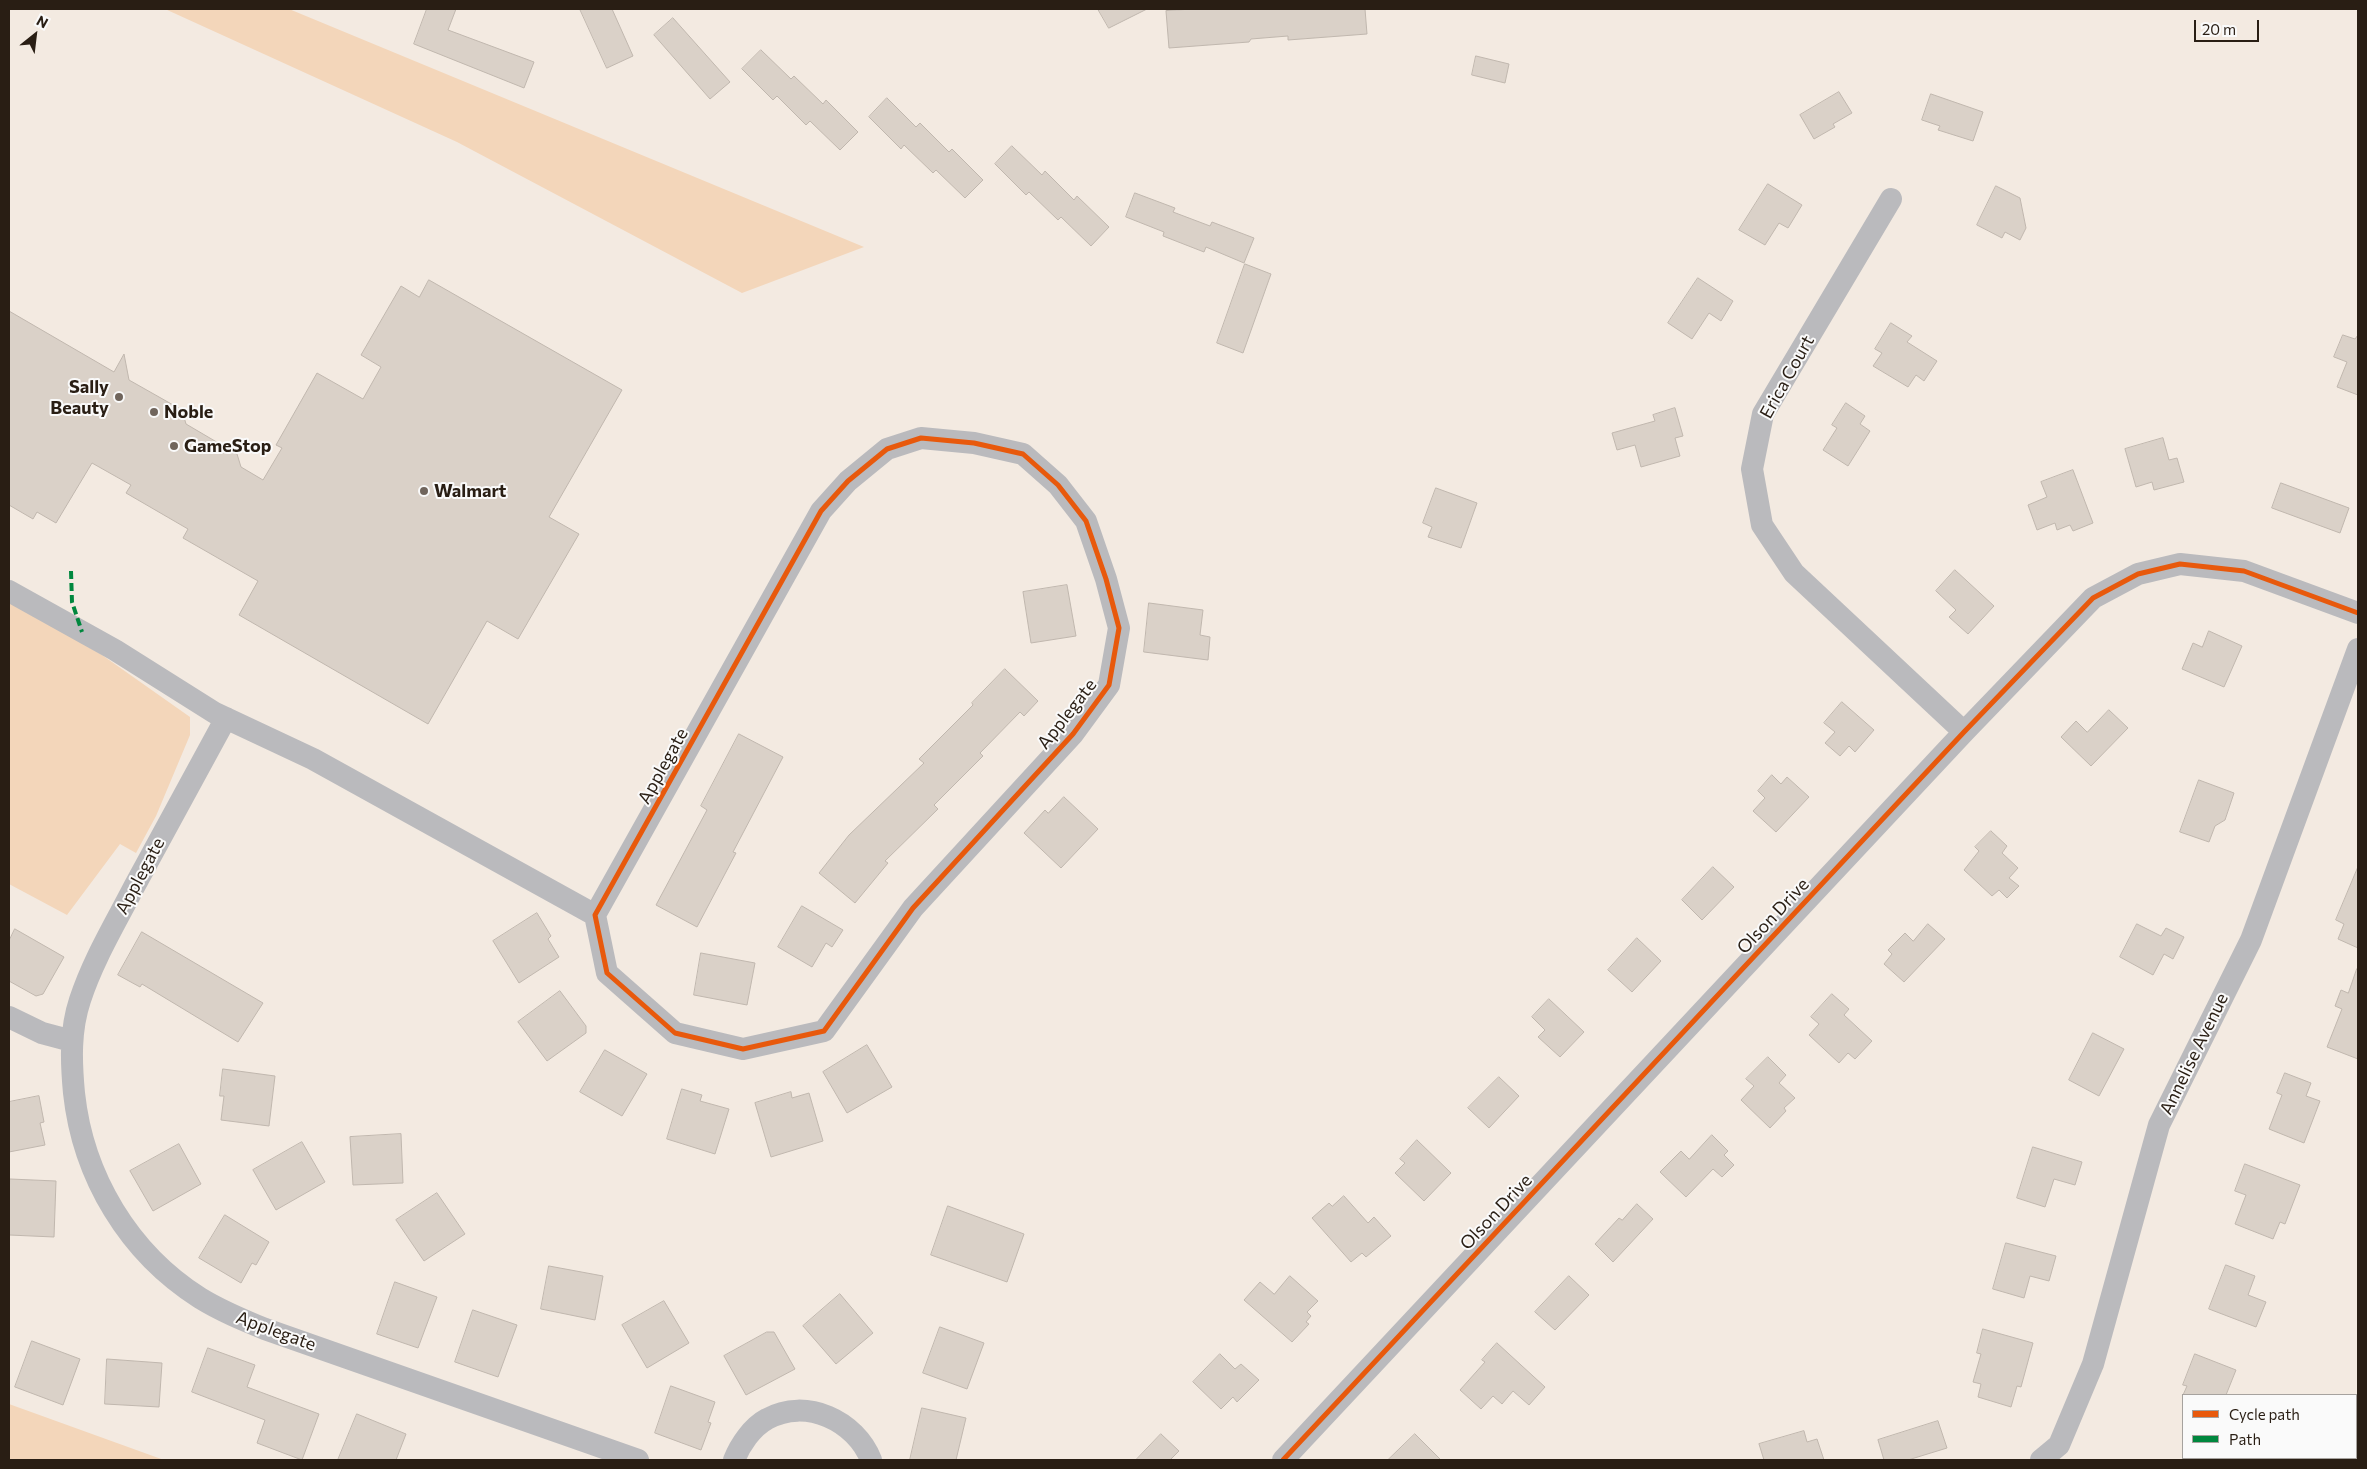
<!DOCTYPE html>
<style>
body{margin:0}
#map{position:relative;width:2367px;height:1469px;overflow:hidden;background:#f3eae1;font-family:Commissioner,sans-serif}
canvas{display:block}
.frame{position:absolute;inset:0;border:10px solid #291e14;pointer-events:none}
.legend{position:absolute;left:2182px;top:1394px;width:175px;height:65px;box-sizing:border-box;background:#fafafa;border:1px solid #a6a29e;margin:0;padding:6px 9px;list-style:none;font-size:15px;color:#291e14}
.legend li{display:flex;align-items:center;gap:10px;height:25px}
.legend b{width:25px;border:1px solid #a6a29e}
.north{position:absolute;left:10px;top:10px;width:50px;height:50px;-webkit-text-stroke:4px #fafafa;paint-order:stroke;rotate:29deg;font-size:14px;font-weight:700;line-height:20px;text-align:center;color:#291e14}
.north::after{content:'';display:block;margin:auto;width:18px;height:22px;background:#291e14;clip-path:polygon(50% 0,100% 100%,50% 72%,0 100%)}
.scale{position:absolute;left:2194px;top:20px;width:65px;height:22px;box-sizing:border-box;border:2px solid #291e14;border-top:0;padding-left:6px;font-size:15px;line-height:18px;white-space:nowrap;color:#291e14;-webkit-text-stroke:4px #fafafa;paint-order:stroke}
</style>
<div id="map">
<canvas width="2367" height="1469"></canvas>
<div class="frame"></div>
<ul class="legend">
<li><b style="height:6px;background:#e8590c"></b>Cycle path</li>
<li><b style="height:6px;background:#00873e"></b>Path</li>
</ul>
<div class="north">N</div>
<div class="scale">20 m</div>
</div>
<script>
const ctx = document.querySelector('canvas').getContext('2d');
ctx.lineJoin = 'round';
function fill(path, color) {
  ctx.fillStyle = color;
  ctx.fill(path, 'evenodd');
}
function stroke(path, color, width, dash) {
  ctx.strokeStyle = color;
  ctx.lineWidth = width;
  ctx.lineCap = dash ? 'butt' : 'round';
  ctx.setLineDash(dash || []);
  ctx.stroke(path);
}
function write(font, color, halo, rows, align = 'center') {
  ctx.font = font + ' Commissioner,sans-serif';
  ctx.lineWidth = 4;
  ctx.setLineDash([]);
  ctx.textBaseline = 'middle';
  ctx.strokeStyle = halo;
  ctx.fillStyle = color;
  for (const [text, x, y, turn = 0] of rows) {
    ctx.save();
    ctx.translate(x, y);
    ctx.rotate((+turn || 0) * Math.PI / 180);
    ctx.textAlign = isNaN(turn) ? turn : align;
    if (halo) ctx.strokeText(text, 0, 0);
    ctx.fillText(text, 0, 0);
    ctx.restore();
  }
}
fill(new Path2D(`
 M165 9H289L864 247 742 293 457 142Z
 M9 601 102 655 190 717V735L156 816 136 853 120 844 67 915 9 884Z
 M9 1404 164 1460H9Z`), '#f3d6ba');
const building = new Path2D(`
 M427 9H456L448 30 534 62 524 88 414 44Z
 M580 9H612L633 56 607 68Z
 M1098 9H1147L1109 28Z
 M1193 9H1365L1367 34 1288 40V36L1251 39 1249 42 1169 48 1166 11Z
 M673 18 730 82 710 99 654 35Z
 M761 50 791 79 794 76 823 104 826 100 858 132 840 150 810 121 806 125 777 96 773 100 742 69Z
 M1476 56 1509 64 1505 83 1472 75Z
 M1839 92 1852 113 1833 124 1835 127 1814 139 1800 115Z
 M1931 94 1983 112 1973 141 1938 130 1940 126 1922 120Z
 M887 98 916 127 920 123 949 152 952 149 983 180 965 198 936 170 933 173 904 145 901 149 869 117Z
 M1012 146 1042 175 1045 171 1074 200 1077 196 1109 227 1091 246 1061 217 1058 220 1029 192 1026 195 995 164Z
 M1768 184 1802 205 1788 228 1779 223 1765 245 1739 230Z
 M1996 186 2020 198 2026 228 2020 240 2005 232 2002 238 1977 225Z
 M1135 193 1175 208 1173 212 1210 226 1212 222 1254 238 1244 263 1206 247 1204 252 1163 236 1164 232 1126 217Z
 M1245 264 1271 274 1243 353 1217 343Z
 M1698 278 1733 301 1721 321 1709 313 1692 339 1668 323Z
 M429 280 622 390 549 517 579 534 518 639 487 621 428 724 239 615 258 581 183 538 188 529 126 493 131 485 92 463 56 523 37 512 33 519 9 505V311L114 372 124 354 129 380 182 410 186 424 237 454 241 467 263 480 282 448 276 445 317 373 363 399 381 367 361 355 401 286 419 297Z
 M1891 323 1912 336 1907 342 1937 361 1924 381 1916 375 1908 387 1873 366 1882 353 1875 349Z
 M2343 335 2355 339 2358 335V395L2337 387 2347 362 2334 357Z
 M1846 403 1865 416 1860 424 1870 431 1848 466 1823 450 1837 428 1832 425Z
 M1675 408 1683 436 1675 438 1680 456 1641 467 1635 445 1617 450 1612 433 1655 421 1653 415Z
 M2163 438 2169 460 2177 458 2184 482 2154 490 2152 482 2136 487 2125 449Z
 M2073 470 2093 523 2073 531 2070 525 2057 530 2055 523 2037 530 2028 505 2047 497 2041 482Z
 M2281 483 2349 508 2340 533 2272 508Z
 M1436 488 1477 503 1461 548 1428 537 1432 527 1423 523Z
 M1955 570 1994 606 1968 634 1949 617 1956 610 1936 591Z
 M1067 585 1076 636 1031 643 1023 592Z
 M1149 603 1203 610 1200 635 1210 637 1208 660 1144 652Z
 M2209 631 2242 646 2224 687 2182 669 2193 643 2202 647Z
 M1005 669 1038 701 1024 716 1020 712 980 753 983 756 934 805 938 809 885 861 888 863 855 903 819 873 849 835 924 763 919 759 973 705 972 703Z
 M1842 702 1874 730 1855 752 1849 746 1840 756 1825 743 1835 732 1824 723Z
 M2109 710 2128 728 2091 766 2061 737 2076 721 2087 732Z
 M739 734 783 757 733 852 736 853 697 927 656 905 707 810 701 806Z
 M1772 775 1781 784 1787 777 1809 797 1776 832 1753 811 1765 798 1758 791Z
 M2199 780 2234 793 2225 820 2215 826 2209 842 2180 832Z
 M1064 797 1098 829 1061 868 1024 833 1045 810 1048 813Z
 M1991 831 2007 846 2002 853 2018 868 2009 878 2019 886 2007 898 1999 890 1992 896 1964 870 1979 851 1975 847Z
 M1713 867 1734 887 1702 920 1682 900Z
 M2358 867V948L2338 939 2344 924 2336 920Z
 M802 906 843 930 832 947 826 943 812 967 778 947Z
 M537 913 551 936 548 939 559 957 519 983 493 941Z
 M1928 924 1945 939 1904 982 1884 964 1892 954 1888 950 1905 933 1913 941Z
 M2137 924 2161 936 2166 928 2184 937 2173 959 2164 954 2153 975 2120 957Z
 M15 929 64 957 43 994 36 996 9 981V941Z
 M142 932 263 1003 238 1042 142 984 140 987 118 975Z
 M1637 938 1661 961 1632 992 1608 970Z
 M701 953 755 963 747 1005 694 995Z
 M2357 969 2358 970V1059L2327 1047 2342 1009 2335 1006 2341 990 2348 993Z
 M560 991 586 1026V1033L547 1061 518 1022Z
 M1832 994 1849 1009 1844 1015 1872 1041 1855 1059 1848 1053 1839 1063 1809 1035 1819 1024 1811 1017Z
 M1549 999 1584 1032 1560 1057 1538 1037 1545 1030 1532 1017Z
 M2093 1033 2124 1049 2099 1096 2069 1080Z
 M867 1045 892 1087 847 1113 823 1072Z
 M605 1050 647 1074 622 1116 580 1092Z
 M1768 1057 1786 1075 1779 1083 1795 1098 1784 1108 1786 1111 1770 1128 1741 1100 1754 1086 1746 1079Z
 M223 1069 275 1076 269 1126 221 1120 224 1096H220Z
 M2285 1073 2311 1083 2306 1096 2320 1101 2304 1143 2269 1129 2282 1095 2277 1093Z
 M1499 1077 1519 1096 1489 1128 1468 1108Z
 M682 1089 702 1095 700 1101 729 1109 715 1154 667 1139Z
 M791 1092 792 1098 809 1093 823 1141 771 1157 755 1103Z
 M39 1096 44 1122 40 1123 45 1145 9 1152V1102Z
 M401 1134 403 1183 353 1185 350 1137Z
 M1712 1135 1728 1151 1724 1155 1734 1165 1722 1177 1713 1169 1686 1197 1660 1172 1681 1151 1689 1159Z
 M1417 1140 1451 1173 1424 1201 1395 1173 1405 1163 1400 1159Z
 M302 1142 325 1182 276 1210 253 1170Z
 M179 1144 201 1184 153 1211 130 1171Z
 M2033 1147 2082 1162 2075 1185 2054 1179 2045 1207 2017 1198Z
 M2245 1164 2300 1185 2285 1224 2280 1222 2273 1239 2235 1224 2246 1195 2235 1191Z
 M10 1179 56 1181 54 1237 9 1235Z
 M437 1193 465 1234 424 1261 396 1220Z
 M1344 1196 1368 1223 1374 1217 1391 1236 1366 1257 1362 1253 1351 1262 1312 1218 1329 1203 1332 1206Z
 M1637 1204 1653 1219 1613 1262 1595 1244 1619 1218 1622 1220Z
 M948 1206 1024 1234 1007 1282 931 1255Z
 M225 1215 269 1242 256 1265 252 1263 241 1283 199 1258Z
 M2006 1243 2056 1256 2049 1281 2030 1276 2024 1298 1993 1289Z
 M2226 1265 2255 1276 2248 1295 2266 1302 2256 1327 2209 1309Z
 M549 1266 603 1276 595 1320 541 1309Z
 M1290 1276 1318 1301 1307 1312 1311 1316 1306 1322 1309 1324 1292 1342 1244 1300 1260 1282 1274 1294Z
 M1569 1276 1589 1295 1555 1330 1535 1312Z
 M395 1282 437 1297 418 1348 377 1334Z
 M840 1294 873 1333 836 1364 803 1326Z
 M664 1301 689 1343 647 1368 622 1325Z
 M473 1310 517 1325 498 1377 455 1362Z
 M940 1327 984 1343 967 1389 923 1373Z
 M1983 1329 2033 1343 2021 1387 2017 1386 2011 1407 1978 1397 1981 1384 1973 1382 1981 1354 1977 1353Z
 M767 1332H774L795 1369 746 1395 724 1356Z
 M32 1341 80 1359 63 1405 15 1387Z
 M1497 1343 1545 1387 1529 1405 1513 1391 1502 1404 1493 1396 1481 1409 1460 1390 1485 1362 1482 1360Z
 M208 1348 255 1365 247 1387 319 1414 302 1460 257 1443 265 1420 192 1392Z
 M1220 1354 1235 1369 1241 1364 1259 1380 1237 1402 1233 1397 1221 1409 1193 1382Z
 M2195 1354 2236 1370 2226 1395H2183L2187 1386 2183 1385Z
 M107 1359 162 1363 159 1407 105 1404Z
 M671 1386 715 1402 708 1422 711 1423 701 1450 655 1433Z
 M922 1408 966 1418 956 1460H910Z
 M357 1414 406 1434 396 1460H338Z
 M1938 1421 1947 1448 1908 1460H1884L1878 1440Z
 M1804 1431 1807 1442 1817 1439 1824 1460H1764L1759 1444Z
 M1161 1434 1179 1451 1170 1460H1136Z
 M1415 1434 1441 1460H1388Z`);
fill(building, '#dad1c8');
stroke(building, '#c0b7ae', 1);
stroke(new Path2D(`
 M1891 199 1763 414 1752 469 1762 525 1794 573 1964 732
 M921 438 974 443 1023 454 1058 485 1086 521 1106 579 1119 628 1109 685 1073 734 913 908 824 1031 743 1049 675 1033 607 973 595 915 821 511 848 481 887 449Z
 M9 591 115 650 215 713 313 759 595 915
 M226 718C195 774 165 831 134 887 115 924 93 960 80 1000 70 1030 71 1061 74 1093 83 1177 129 1253 200 1298 221 1311 243 1320 265 1329L638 1460
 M9 1017 42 1033 72 1041
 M734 1460C740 1445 752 1427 767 1419 806 1397 856 1421 871 1460
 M1283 1460 1964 732 2093 598 2138 574 2180 564 2244 571 2358 613
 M2041 1460 2059 1445 2093 1364 2159 1125 2251 940 2358 649`), '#bababd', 22);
stroke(new Path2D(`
 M71 571 72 602 82 632`), '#00873e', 4, [8, 4]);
stroke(new Path2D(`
 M921 438 974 443 1023 454 1058 485 1086 521 1106 579 1119 628 1109 685 1073 734 913 908 824 1031 743 1049 675 1033 607 973 595 915 821 511 848 481 887 449Z
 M1283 1460 1964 732 2093 598 2138 574 2180 564 2244 571 2358 613`), '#e8590c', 5);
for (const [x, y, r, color] of [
 [119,397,5,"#70655c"],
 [154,412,5,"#70655c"],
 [174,446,5,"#70655c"],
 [424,491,5,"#70655c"]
]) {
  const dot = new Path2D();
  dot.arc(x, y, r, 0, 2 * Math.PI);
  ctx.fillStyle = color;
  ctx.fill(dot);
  stroke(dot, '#fafafa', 2);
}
write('18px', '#291e14', '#fafafa', [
 ["Erica Court",1787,377,-61],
 ["Applegate",1067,714,-52],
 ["Applegate",663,766,-61],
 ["Applegate",140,876,-62],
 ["Olson Drive",1773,916,-47],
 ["Annelise Avenue",2194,1054,-64],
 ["Olson Drive",1496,1212,-47],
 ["Applegate",276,1331,20]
]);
write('bold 18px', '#291e14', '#fafafa', [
 ["Sally",109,387,"right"],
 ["Beauty",109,408,"right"],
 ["Noble",164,412],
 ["GameStop",184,446],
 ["Walmart",434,491]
], 'left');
</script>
